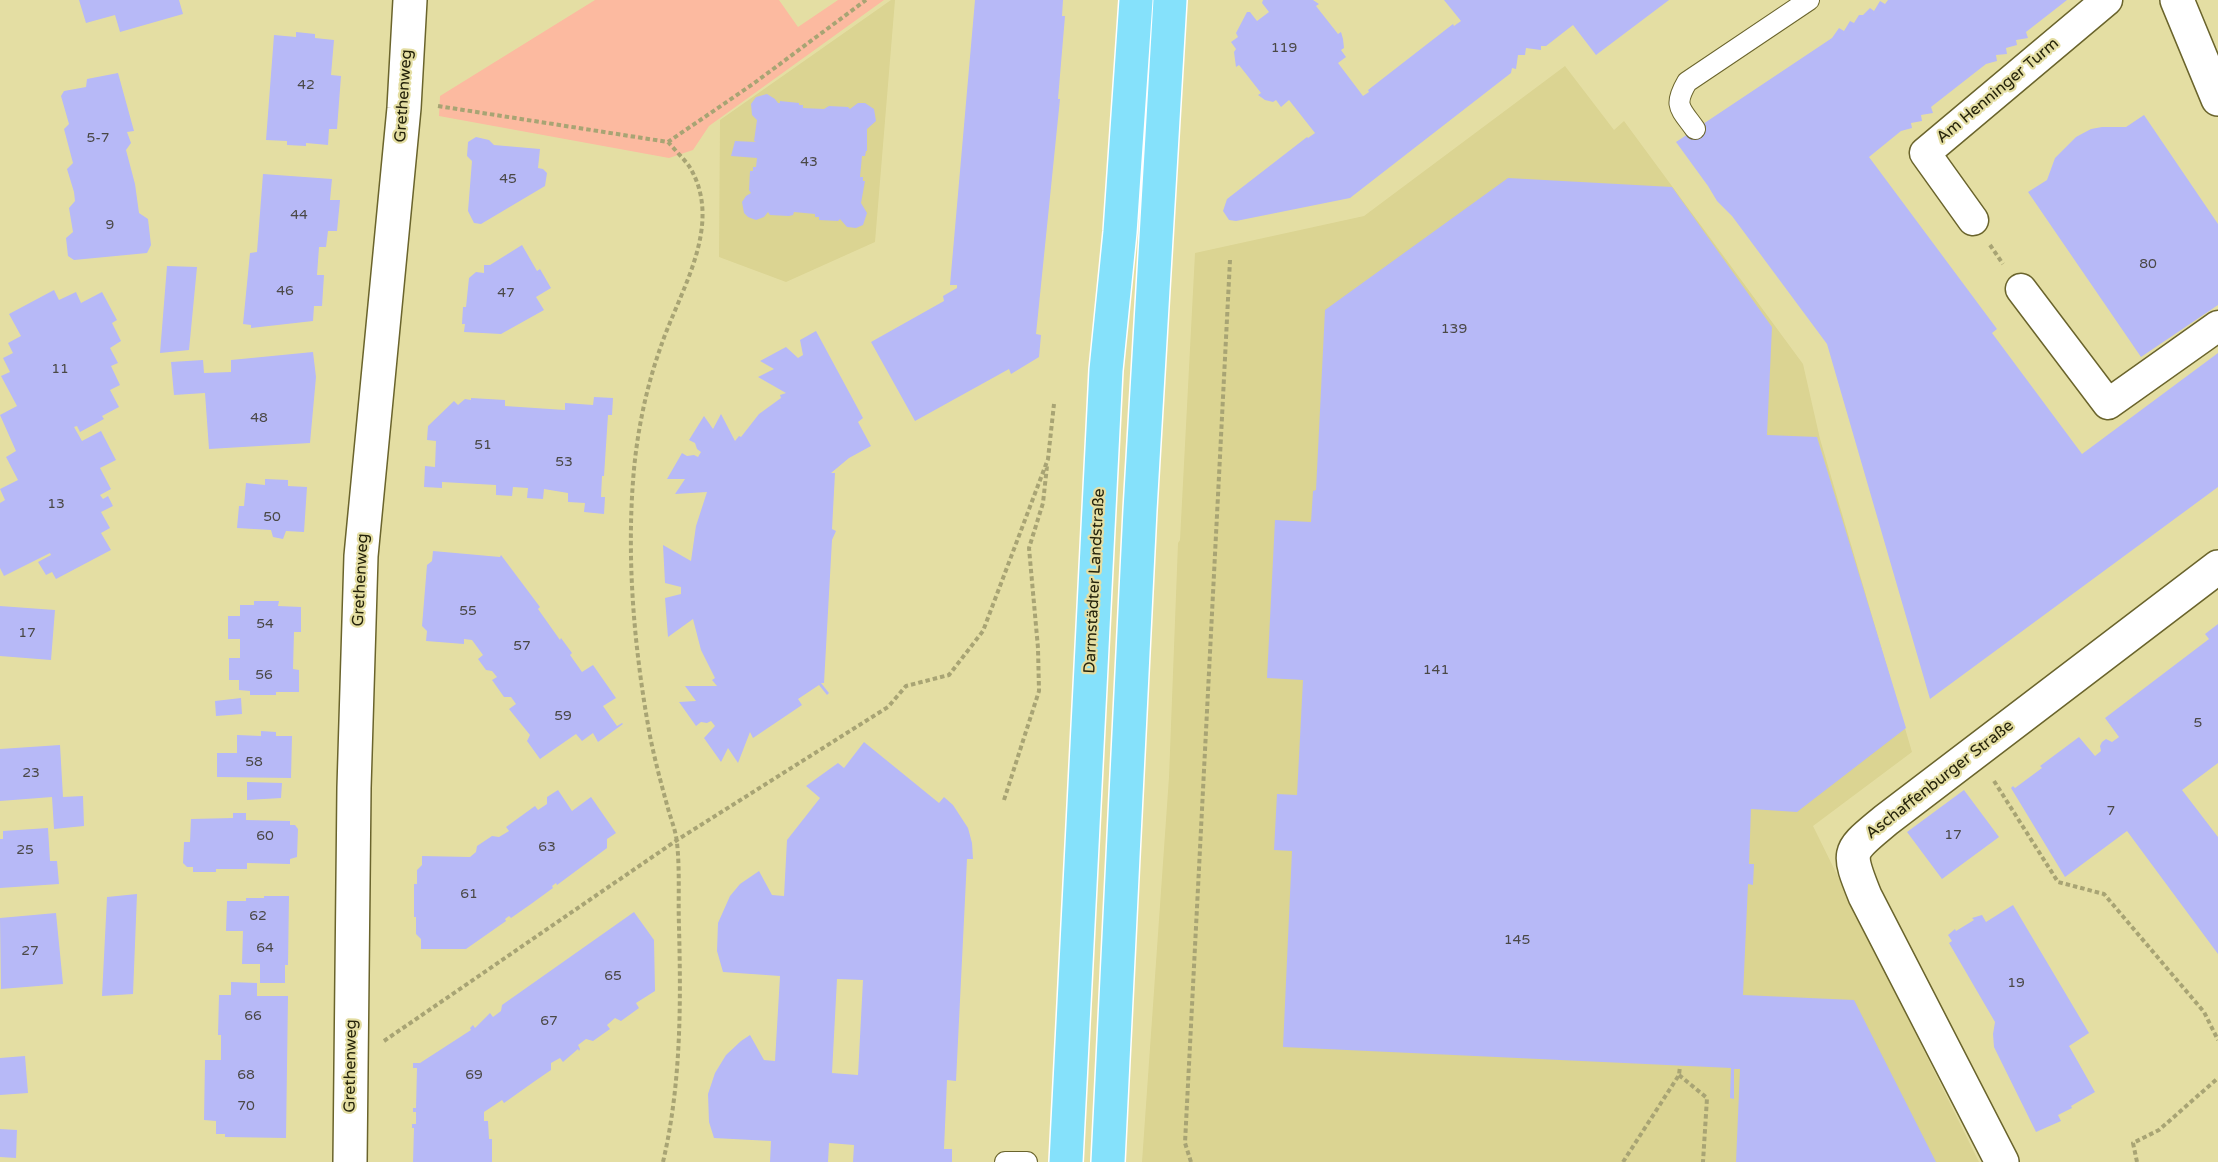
<!DOCTYPE html>
<meta charset="utf-8">
<style>
body{margin:0}
canvas{display:block;background:#e4dea3}
</style>
<canvas width="2218" height="1162"></canvas>
<script>
const ctx = document.querySelector('canvas').getContext('2d');
ctx.lineJoin = 'round';
function fill(path, color) {
  ctx.fillStyle = color;
  ctx.fill(path, 'evenodd');
}
function stroke(path, color, width, dash) {
  ctx.strokeStyle = color;
  ctx.lineWidth = width;
  ctx.lineCap = dash ? 'butt' : 'round';
  ctx.setLineDash(dash || []);
  ctx.stroke(path);
}
function write(font, color, halo, rows, align = 'center') {
  ctx.font = font + ' "Varela Round",sans-serif';
  ctx.lineWidth = 4.5;
  ctx.setLineDash([]);
  ctx.textBaseline = 'middle';
  ctx.strokeStyle = halo;
  ctx.fillStyle = color;
  for (const [text, x, y, turn = 0] of rows) {
    ctx.save();
    ctx.translate(x, y);
    ctx.rotate((+turn || 0) * Math.PI / 180);
    ctx.textAlign = isNaN(turn) ? turn : align;
    if (halo) ctx.strokeText(text, 0, 0);
    ctx.fillText(text, 0, 0);
    ctx.restore();
  }
}
fill(new Path2D(`
 M891 0H895L875 242 786 282 719 257 720 120Z
 M1565 66 1614 130 1624 121 1803 364 1820 439 1912 752 1813 826 1979 1162H1142L1169 777 1178 543 1180 540 1195 253 1364 216Z`), '#dbd492');
fill(new Path2D(`
 M595 0H779L798 27 838 0H884L709 126 693 150 669 158 439 116 440 96Z`), '#fcbaa0');
fill(new Path2D(`
 M79 0H179L183 14 120 32 115 15 86 23Z
 M975 0H1063L1062 16H1065L1058 99H1060L1036 334 1041 335 1039 357 1011 374 1009 369 915 421 871 342 944 301 943 296 957 288V285H950Z
 M1263 0H1313L1319 4 1316 6 1338 34 1341 32 1343 39 1344 48 1341 50 1346 57 1338 63 1363 96 1369 92 1368 90 1453 24 1454 26 1461 21 1444 0H1669L1596 55 1573 25 1546 46H1541V50L1526 48 1525 55H1518L1516 69 1512 68 1511 73 1350 198 1236 221 1229 220 1223 211 1227 199 1307 137 1308 138 1315 133 1289 100 1281 107 1276 100 1273 102 1265 100 1258 95 1261 93 1239 65 1236 67 1234 52 1236 49 1231 42 1238 37 1236 33 1247 12H1250L1257 21 1269 12 1262 3Z
 M1888 0H2067L2026 32 2028 38 2016 40 2017 45 2006 48 2007 54 1996 55 1997 61 1986 64 1931 107 1933 113 1921 115 1922 121 1911 123 1912 128 1901 131 1869 157 1997 329 1992 333 2082 454 2218 353V487L1930 699 1827 344 1732 216 1717 201 1708 186 1676 142 1832 38 1839 28 1844 31 1850 21 1854 23 1859 15H1863L1870 8 1874 11 1880 1 1885 4Z
 M296 32 315 34V38L334 40 331 75 341 76 337 129H329L328 145 306 143V146L287 145V141L266 140 274 35 296 37Z
 M118 73 134 131 127 132 131 143 126 150 135 184 139 213 148 219 151 245 147 253 74 260 68 256 66 238 73 232 69 208 75 201 74 192 67 169 73 163 64 129 69 124 61 96 64 91 86 87 87 79Z
 M767 94 775 99 778 103H780V101L799 103V105H803V108L824 109 829 106 848 107 850 109 858 103H865L874 109 876 121 867 129V151H866L865 156H862L860 177H863V181H865L861 203 867 213 863 225 856 228 847 227 840 219 838 221 819 220V217H815V214L794 212 793 215 789 216 770 215 768 212 764 217 756 220 748 217 744 213 742 202 746 196 751 193 749 190 750 171H753V167H756L757 158 731 156 735 141 756 142 754 141 757 120 752 115 751 104 756 97Z
 M2144 115 2218 224V305L2141 357 2028 192 2047 180 2055 158 2076 137 2091 129 2102 127H2126Z
 M476 137 489 140 494 145 540 149 538 168 543 169 547 173 545 186 481 224 474 223 468 211 472 161 467 156 468 142Z
 M263 174 332 179 330 200H340L337 231H328L326 247H319L317 275H324L322 306H314L313 321 251 328V325L243 324 250 253 257 252Z
 M1508 178 1672 187 1772 327 1767 435 1817 437 1906 728 1797 812 1751 809 1749 864H1754L1753 885 1748 884 1743 995 1854 1000 1936 1162H1736L1740 1069H1734V1099L1730 1098 1731 1068 1283 1047 1292 851 1274 850 1277 794 1297 795 1303 680 1267 678 1275 520 1311 522 1313 491 1316 490 1325 310Z
 M522 245 537 271 540 269 551 288 536 297 544 310 501 334 464 332 465 324H462L463 307H466L469 278 476 272 484 273V265H490Z
 M167 266 197 267 189 350 160 353Z
 M54 290 59 300 76 292 81 303 102 292 117 320 112 323 121 341 110 348 118 363 111 366 120 385 110 390 119 407 102 416 104 419 80 432 77 426 74 427 82 441 101 431 116 460 100 468 111 489 100 495 103 499 108 496 113 506 101 512 110 528 101 533 111 550 56 579 52 572 46 575 38 562 51 555 50 553 4 576 0 568V503L5 500 0 489 18 480 6 457 16 451 0 415 17 406 1 376 10 372 3 358 13 353 8 343 21 336 9 314Z
 M816 331 863 418 858 422 871 446 849 458 831 473H835L832 529 836 531 832 540 824 683H821L829 693 827 695 819 685 798 699 802 705 753 738 750 732 738 763 728 748 721 762 704 738 715 726 711 721 707 723 701 722 696 726 679 702 696 701 685 686H717L712 680 715 678 701 650 693 619 668 637 665 598 681 594V587L665 583 663 545 691 561 696 526 707 492 675 494 685 479H667L682 453 687 456 694 455 698 457 701 452 697 449 695 443 689 440 704 416 713 429 721 414 735 441 739 436 741 437 759 414 781 398 780 395 786 393 758 377 774 369 760 361 786 347 798 358 803 355 800 340Z
 M313 352 316 377 310 443 209 449 205 393 174 395 171 362 203 360 204 373 231 372V360Z
 M594 397 613 398 612 415H608L604 476H602L601 497H605L604 514 584 512 585 503 568 502V493L544 489 543 499 527 498 528 488 513 487 512 496 496 495V485L442 482V488L424 487 425 466 435 467 436 441 427 440 428 426 454 401 458 405 465 399 471 400V398L505 400V406L565 410V403L593 405Z
 M265 479 288 480V486L307 487 304 532 286 531 283 539 273 537 271 530 237 528 239 506H244L246 483 265 485Z
 M433 551 500 557 501 555 540 607 538 609 560 640 561 638 572 653 570 655 582 672 593 665 616 698 603 706 617 726 622 723 623 724 598 742 593 733 582 741 576 734 540 759 527 741 530 735 509 709 516 704 511 697H504L492 680 497 677 492 671 486 670 478 659 483 655 472 640 464 639V644L426 641 427 631 422 626 427 565 432 561Z
 M254 601H279L278 606 301 607V632H294L293 669 299 670V692H276V695H250V691L239 690V680H229V658H240V639H228V616H240V605H254Z
 M0 606 55 610 51 660 0 656Z
 M2218 624V763L2182 790 2218 837V954L2127 831 2065 877 2011 788 2013 786 2015 788 2042 768 2040 766 2079 737 2095 756 2101 751 2100 746 2102 742 2106 739 2112 742 2119 737 2105 718 2209 639 2205 634Z
 M241 698 242 714 216 716 215 701Z
 M261 731 276 732V736H292L291 778 217 777V753H237V735L261 736Z
 M864 742 939 803 944 797 953 805 968 828 972 843 973 859H967L956 1081 947 1080 944 1149H952V1162H853L854 1145 829 1143 828 1162H770L771 1141 714 1138 709 1122 708 1094 715 1073 726 1055 741 1041 750 1035 764 1060 775 1061 780 976 723 972 717 951 718 923 730 896 740 884 759 871 772 895 784 896 787 840 820 798 806 786 838 763 844 768ZM837 979 863 980 858 1075 832 1073Z
 M60 745 63 797 83 796 84 826 54 829 52 797 0 801V749Z
 M247 782 282 783 281 798 247 800Z
 M558 790 572 811 591 797 616 833 607 839V848L557 885 556 883 552 886 553 888 531 904 511 918 509 916 505 919 506 921 466 949H421V939L416 934V917H414V884H417V870L422 865V856L470 857 476 852 477 846 492 836 499 837 509 831 506 827 535 806 538 810 547 804V797Z
 M1964 790 1999 837 1942 879 1907 832Z
 M233 813H246V820L290 821V825H295L298 829 297 857 290 859V864L247 863V869H216V872H193V867H187L183 863 184 842H190L191 819 233 818Z
 M48 828 50 861H57L59 884 0 888V839H3V831Z
 M137 894 133 994 102 996 107 897Z
 M264 896H289L288 965H285V983H260V964H242L243 931H226L227 901H246V898H264Z
 M2013 905 2089 1033 2069 1046 2095 1092 2071 1106 2072 1108 2058 1115 2061 1121 2036 1132 1994 1047 1993 1034 1995 1022 1949 943 1952 941 1948 935 1955 929 1956 931 1974 920 1972 918 1982 915 1986 922Z
 M634 912 654 940 655 991 636 1003 639 1008 621 1021 615 1018 607 1025 610 1029 593 1041 586 1039 578 1045 580 1049 579 1051 578 1049 563 1062 560 1058 551 1063V1070L535 1081 504 1103 502 1100 484 1112V1121H488L489 1139H492V1162H413L414 1128H412V1124H416V1112H413V1108H416L417 1068H413V1063H420L471 1030 470 1028 473 1025 475 1028 490 1013 493 1017 501 1011 502 1005Z
 M56 913 63 984 1 989 0 918Z
 M231 982 257 983V996H288L286 1138 225 1137V1134H216V1121L204 1120 205 1060H221V1035H218L219 995H231Z
 M25 1056 28 1093 0 1095V1058Z
 M0 1129 17 1130 16 1158 0 1157Z`), '#b7b9f7');
const service = new Path2D(`
 M1695 129C1680 108 1673 106 1687 82L1809 0
 M1005 1162H1027`);
const pedestrian = new Path2D(`
 M1973 220 1925 153 2107 0
 M2021 289 2108 404 2218 326`);
const minor = new Path2D(`
 M2177 0 2218 99
 M350 1162 354 788 361 556 404 108 410 0
 M2002 1162 1865 896C1846 849 1848 852 1886 820L2218 567`);
const primary = new Path2D(`
 M1066 1162 1106 370 1120 232 1136 0
 M1108 1162 1140 510 1170 0`);
stroke(service, '#6a642c', 22);
stroke(pedestrian, '#6a642c', 33);
stroke(minor, '#6a642c', 36);
stroke(primary, '#fff', 36);
stroke(new Path2D(`
 M438 106 668 142 753 84 866 0
 M1990 245 2003 264
 M1994 781 2058 882 2104 894 2204 1012 2218 1040
 M1004 800 1039 691 1038 648 1029 548 1043 503 1047 466
 M384 1041 677 840 888 707 906 686 949 675 983 631 1048 459 1054 404
 M1679 1075 1707 1098 1703 1162
 M663 1162C681 1085 681 1006 679 927 678 899 680 870 677 843 676 832 672 822 669 812 662 787 655 761 650 736 634 649 626 557 634 469 638 427 647 385 661 346 680 290 725 224 689 166 683 158 675 150 668 142
 M1191 1162 1185 1143 1230 260
 M1623 1162 1679 1075 1680 1066
 M2137 1162 2133 1143 2159 1130 2218 1078`), '#a8a474', 4, [4.5, 3]);
stroke(service, '#fff', 20);
stroke(pedestrian, '#fff', 30);
stroke(minor, '#fff', 33);
stroke(primary, '#85e1fb', 33);
write('14px', '#4a4846', null, [
 ["119",1284,48],
 ["42",306,85],
 ["5-7",98,138],
 ["43",809,162],
 ["45",508,179],
 ["44",299,215],
 ["9",110,225],
 ["80",2148,264],
 ["46",285,291],
 ["47",506,293],
 ["139",1454,329],
 ["11",60,369],
 ["48",259,418],
 ["51",483,445],
 ["53",564,462],
 ["13",56,504],
 ["50",272,517],
 ["55",468,611],
 ["54",265,624],
 ["17",27,633],
 ["57",522,646],
 ["141",1436,670],
 ["56",264,675],
 ["59",563,716],
 ["5",2198,723],
 ["58",254,762],
 ["23",31,773],
 ["7",2111,811],
 ["17",1953,835],
 ["60",265,836],
 ["63",547,847],
 ["25",25,850],
 ["61",469,894],
 ["62",258,916],
 ["145",1517,940],
 ["64",265,948],
 ["27",30,951],
 ["65",613,976],
 ["19",2016,983],
 ["66",253,1016],
 ["67",549,1021],
 ["68",246,1075],
 ["69",474,1075],
 ["70",246,1106]
]);
write('16px', '#25230b', '#e4dea3', [
 ["Am Henninger Turm",1998,91,-40],
 ["Grethenweg",404,96,-86],
 ["Grethenweg",361,580,-87],
 ["Darmstädter Landstraße",1095,581,-87],
 ["Aschaffenburger Straße",1940,780,-38],
 ["Grethenweg",351,1066,-89]
]);
</script>
